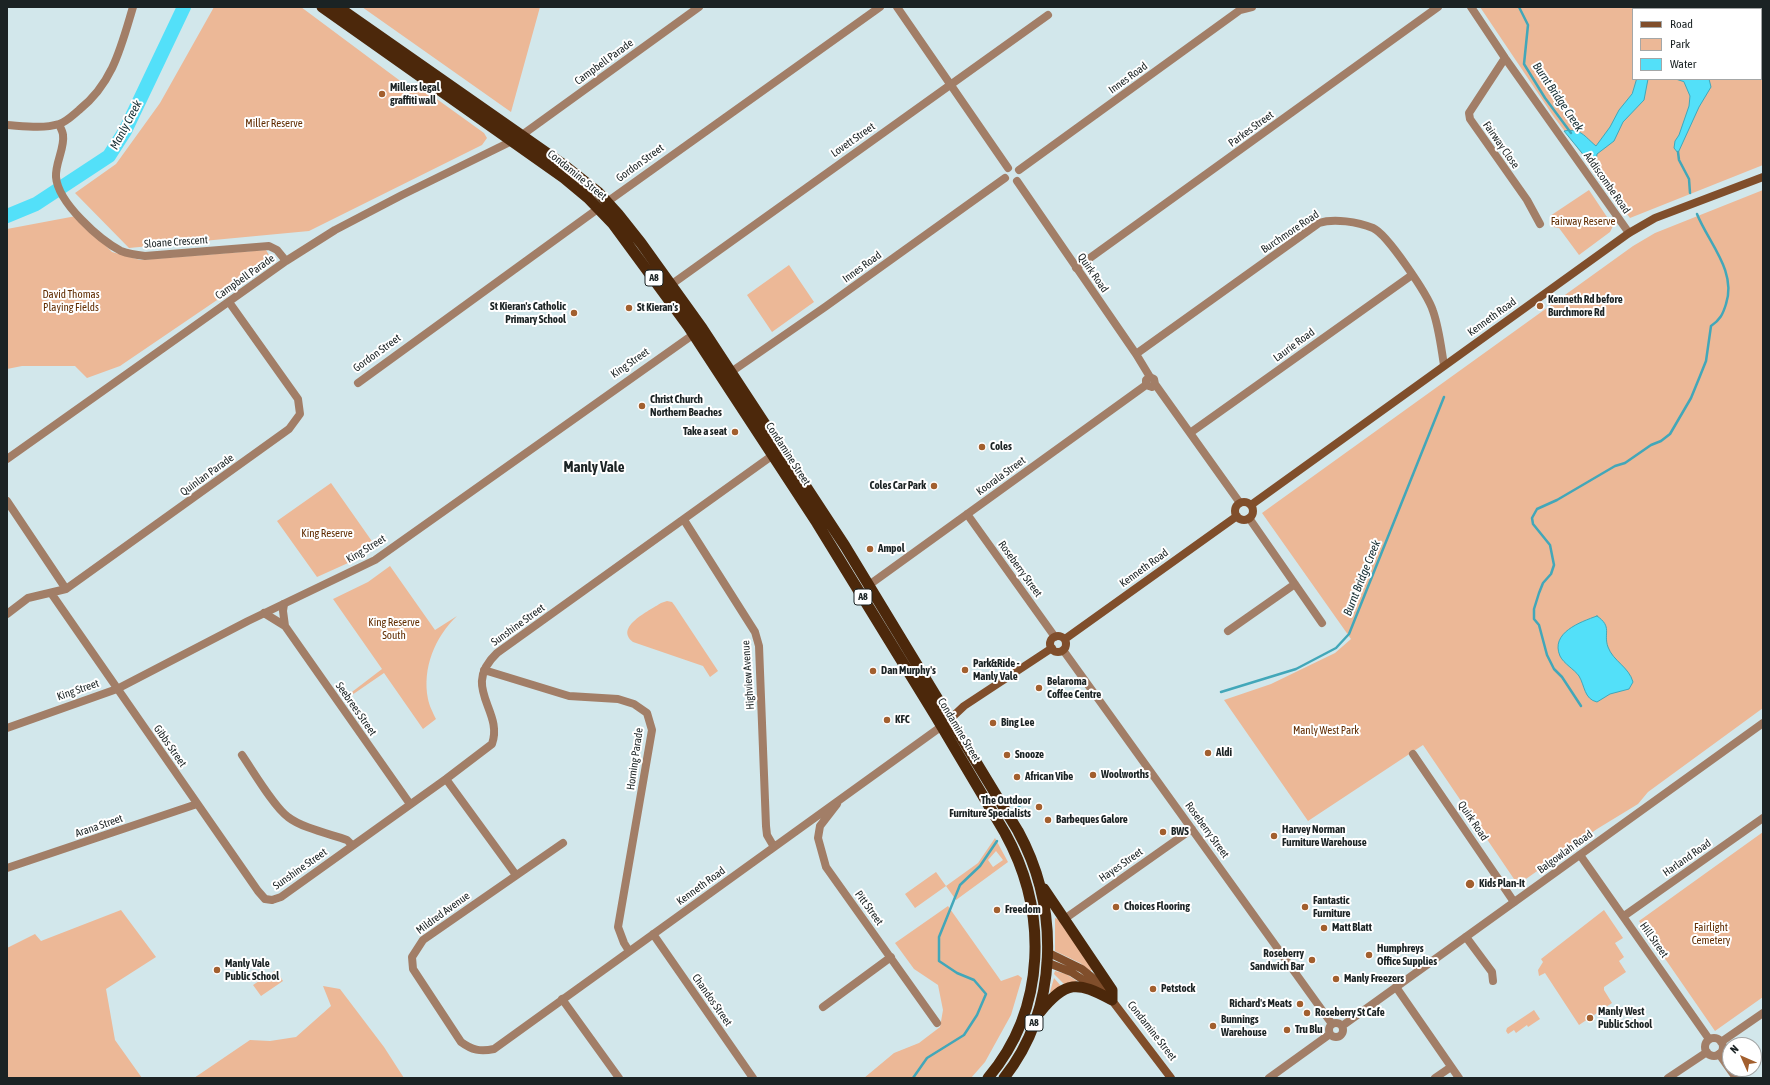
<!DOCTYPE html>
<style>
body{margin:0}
#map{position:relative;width:1770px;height:1085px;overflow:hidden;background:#d2e7eb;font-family:"Asap Condensed",sans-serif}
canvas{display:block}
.frame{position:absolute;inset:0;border:8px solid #1b2324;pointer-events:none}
.legend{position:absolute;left:1632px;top:8px;width:130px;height:72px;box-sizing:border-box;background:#fff;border:1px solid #a4a7a7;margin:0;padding:5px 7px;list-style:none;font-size:12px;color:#1b2324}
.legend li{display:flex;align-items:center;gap:8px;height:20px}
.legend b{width:20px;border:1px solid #a4a7a7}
.north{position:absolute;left:1722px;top:1037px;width:40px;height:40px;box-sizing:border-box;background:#fff;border:1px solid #a4a7a7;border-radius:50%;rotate:315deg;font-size:11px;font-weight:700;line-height:16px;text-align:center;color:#1b2324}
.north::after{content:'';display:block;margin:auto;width:14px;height:18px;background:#a25f2e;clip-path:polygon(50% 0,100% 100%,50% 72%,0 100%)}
</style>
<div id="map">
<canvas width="1770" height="1085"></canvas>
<div class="frame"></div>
<ul class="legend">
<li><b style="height:5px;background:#804e2b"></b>Road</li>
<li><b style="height:11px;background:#ecb897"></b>Park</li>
<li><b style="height:11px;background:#53e0f9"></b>Water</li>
</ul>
<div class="north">N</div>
</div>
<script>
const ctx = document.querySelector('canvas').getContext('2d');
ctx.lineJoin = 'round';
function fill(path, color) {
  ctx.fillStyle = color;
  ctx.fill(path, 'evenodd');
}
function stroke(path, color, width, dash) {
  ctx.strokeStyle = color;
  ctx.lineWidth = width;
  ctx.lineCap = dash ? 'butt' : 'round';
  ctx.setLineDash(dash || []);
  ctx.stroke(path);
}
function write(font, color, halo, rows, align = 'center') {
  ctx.font = font + ' "Asap Condensed",sans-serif';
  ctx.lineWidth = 4;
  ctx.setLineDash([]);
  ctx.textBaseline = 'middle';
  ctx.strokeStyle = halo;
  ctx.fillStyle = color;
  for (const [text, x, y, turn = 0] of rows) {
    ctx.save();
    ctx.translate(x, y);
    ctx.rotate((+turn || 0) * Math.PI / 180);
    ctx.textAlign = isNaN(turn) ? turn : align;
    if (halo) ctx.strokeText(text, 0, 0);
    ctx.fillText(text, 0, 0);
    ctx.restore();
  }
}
fill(new Path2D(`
 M214 7H301L399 80 427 92 484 133 487 138 482 145 309 231 129 248 75 193 116 164 160 103Z
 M362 7H540L511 112Z
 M1480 7H1763V165L1630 218 1554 117ZM1633 9H1761V79H1633Z
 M1589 190 1613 226 1610 232 1579 255 1559 228 1553 227 1550 216Z
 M1763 190V708L1648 792 1638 804 1597 829 1523 881 1514 879 1423 745 1308 821 1224 700 1271 684 1335 653 1351 639 1262 513 1633 246 1655 233Z
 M76 216 112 252 140 260 266 250 273 262 120 366 87 378 75 366H22L7 369V229Z
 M789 265 814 302 772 332 747 295Z
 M331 483 376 547 368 554 317 577 277 521Z
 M390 566 435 630 457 616C435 637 422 668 428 699 429 705 433 713 436 719L423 729 384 673 349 697 348 695 382 669 333 599 368 582Z
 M667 601 672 602 675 606 718 671 710 677 703 666 633 642C614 627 649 611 661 603Z
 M1763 832V997L1715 1031 1639 921Z
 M995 838 1008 862 956 900 946 886 915 908 905 894 936 872 946 886 978 863ZM996 851 1003 860 993 867 988 860Z
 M948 906 1001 981 1018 975 1022 978 1011 1015 985 1062 971 1078H864L894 1053 919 1043 940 1027 943 1010 938 985 914 969 895 943Z
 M121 910 156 957 106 989 115 1040 142 1078H7V948L35 934 41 941Z
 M1604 910 1623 938 1615 943 1624 957 1619 961 1626 972 1604 987V990L1612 1003 1579 1025 1545 973 1539 976 1538 970 1543 962 1541 959Z
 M1055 918 1058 919 1093 969 1090 971 1080 963 1055 951Z
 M276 970 283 981 261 996 253 985Z
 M1055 971 1066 974 1077 981 1065 985 1054 974Z
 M1054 978 1061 986 1052 993 1050 992Z
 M323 986 340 989 384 1047 404 1078H194L250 1040 270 1041 296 1037 331 1006Z
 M1534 1010 1540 1019 1528 1027 1527 1025 1516 1033 1514 1030 1508 1034 1506 1031 1507 1028Z`), '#ecb897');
const water = new Path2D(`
 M1637 79H1648L1644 100 1623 122 1614 141 1597 154 1595 169 1564 131C1581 128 1584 136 1596 146L1610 127 1619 110 1632 94Z
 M1676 79H1709L1711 87 1699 107 1678 153 1674 148 1675 141 1679 135 1689 106 1690 96 1684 82Z
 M1597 616C1613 627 1603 633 1608 647 1613 661 1629 667 1633 682L1629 689 1610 694 1597 702C1584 699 1585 686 1579 676 1574 669 1564 664 1560 656 1550 633 1580 622 1597 616Z`);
fill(water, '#53e0f9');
stroke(water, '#42a7b9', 1);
stroke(new Path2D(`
 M1519 7 1528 25 1524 64 1545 98 1571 133
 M1678 152 1679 160 1689 179 1690 193
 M1594 162 1598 168
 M1221 692 1296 669 1336 648 1349 634 1444 397
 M1581 706 1562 677 1554 669 1547 655 1539 625 1534 619V609L1539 593 1543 583 1551 574 1554 565 1550 545 1533 524 1532 518 1537 509 1557 500 1615 466 1625 463 1651 445 1661 441 1670 434 1691 398 1700 376 1706 361 1711 326C1720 320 1723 314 1726 304 1737 271 1708 242 1697 214
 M1017 808 1025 801
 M913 1078 927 1058 964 1035 977 1015 986 994 974 980 957 973 939 961V937L960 885 980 866 997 841`), '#42a7b9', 2.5);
stroke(new Path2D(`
 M7 216 36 204 109 156 125 131 184 7`), '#53e0f9', 14);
stroke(new Path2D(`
 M897 7 1008 168
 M1471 7 1505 58 1629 233
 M1505 58 1469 113 1470 119 1527 200 1540 224
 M59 124C60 127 63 132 63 135 65 148 55 163 56 177 58 203 100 240 121 251 129 254 136 255 145 256L269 246 277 250 286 261
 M7 125C23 126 43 129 59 124 66 122 73 115 79 110 113 83 121 47 133 7
 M522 135 699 7
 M1019 170 1240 10 1252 7
 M1017 181 1136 354 1150 377
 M607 202 880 7
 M1076 268 1438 7
 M672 284 1048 15
 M1136 354 1319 223C1334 218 1358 222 1373 228 1387 234 1428 295 1433 311 1439 328 1441 347 1444 365
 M731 372 825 307 1005 178
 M358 383 599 208
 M1155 384 1152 387 1146 385V380L1150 377 1154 379 1155 384 1240 503
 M1190 433 1412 275
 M7 459 286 261 335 230 402 195 512 141
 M7 501 66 589
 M967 514 1055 637
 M1249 518 1322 623
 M684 520 755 632 759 646 766 826 767 835 774 847
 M869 585 1146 385
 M51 593 258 891 265 899 272 900
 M284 604 283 611 285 626
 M264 613 285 626 410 804
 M7 614 28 598 66 589 289 429 300 414 298 399 229 302
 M1228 631 1295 584
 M1063 650 1332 1024
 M484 670 569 696 618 699 634 704 647 713 652 730 618 927 624 943 629 951
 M1413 754 1514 902
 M242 755C253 771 274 807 288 817 302 828 330 834 347 840L352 845
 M446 779 516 875
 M837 804 820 826 818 838 826 867 937 1023
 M563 843 423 940 412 957 413 969 461 1042C472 1050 480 1052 494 1049L942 726
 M1580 855 1709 1039
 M7 868 197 804
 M272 900 281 897 446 779 492 744C504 710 460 688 497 653L773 455
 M1624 916 1763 818
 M1063 920 1192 829
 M653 934 753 1078
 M1466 937 1492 972 1493 981
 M1396 987 1459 1078
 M562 999 619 1078
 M823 1007 891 957
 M1719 1054 1736 1078
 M1435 1078 1451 1067`), '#a27e67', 8);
stroke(new Path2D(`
 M7 728 117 689 248 621 375 560 694 334
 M1329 1030a7 7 0 1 1 14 0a7 7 0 1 1-14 0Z
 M1342 1026 1763 723
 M1705 1047a9 9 0 1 1 18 0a9 9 0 1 1-18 0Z
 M1721 1042 1763 1013
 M1269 1078 1330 1034
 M1668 1078 1707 1052`), '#a27e67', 8);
stroke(new Path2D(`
 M1235 511a9 9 0 1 1 18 0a9 9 0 1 1-18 0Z
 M1251 505 1629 233 1655 218 1763 177
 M1050 644a8 8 0 1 1 16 0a8 8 0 1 1-16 0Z
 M1065 639 1237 516
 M947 722 964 706 1052 648
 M1047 952 1082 969 1098 982 1171 1078
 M1046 962 1071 972 1099 990`), '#804e2b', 8);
stroke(new Path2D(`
 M322 7 564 178 588 198 613 224 688 326 817 523 935 715 1005 833C1048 911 1047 1008 988 1078
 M338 7 564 165 598 192 618 214 641 243 702 328 845 546 1018 831C1060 908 1059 1008 1004 1078
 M1040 1012C1066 980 1077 981 1112 1000V990L1044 889`), '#4c280b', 11);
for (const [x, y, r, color] of [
 [382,94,4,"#a25f2e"],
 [1540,306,4,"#a25f2e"],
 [629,308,4,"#a25f2e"],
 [574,313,4,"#a25f2e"],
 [642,406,4,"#a25f2e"],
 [735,432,4,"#a25f2e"],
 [982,447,4,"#a25f2e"],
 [934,486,4,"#a25f2e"],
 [870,549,4,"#a25f2e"],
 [965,670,4,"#a25f2e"],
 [873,671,4,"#a25f2e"],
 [1039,688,4,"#a25f2e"],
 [887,720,4,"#a25f2e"],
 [993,723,4,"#a25f2e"],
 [1208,753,4,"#a25f2e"],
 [1007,755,4,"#a25f2e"],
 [1093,775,4,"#a25f2e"],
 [1017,777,4,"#a25f2e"],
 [1039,807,4,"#a25f2e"],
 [1048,820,4,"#a25f2e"],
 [1163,832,4,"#a25f2e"],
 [1274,836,4,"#a25f2e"],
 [1470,884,5,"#a25f2e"],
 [1116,907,4,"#a25f2e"],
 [1305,907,4,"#a25f2e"],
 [997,910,4,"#a25f2e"],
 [1324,928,4,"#a25f2e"],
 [1369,955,4,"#a25f2e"],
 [1312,960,4,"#a25f2e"],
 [217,970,4,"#a25f2e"],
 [1336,979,4,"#a25f2e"],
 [1153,989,4,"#a25f2e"],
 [1300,1004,4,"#a25f2e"],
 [1307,1013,4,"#a25f2e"],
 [1590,1018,4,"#a25f2e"],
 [1213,1026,4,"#a25f2e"],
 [1287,1030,4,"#a25f2e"]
]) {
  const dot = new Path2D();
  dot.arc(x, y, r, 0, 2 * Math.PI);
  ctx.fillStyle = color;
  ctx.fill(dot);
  stroke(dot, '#fff', 1.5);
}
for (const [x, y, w] of [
 [654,278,18],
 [863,597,18],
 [1034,1023,18]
]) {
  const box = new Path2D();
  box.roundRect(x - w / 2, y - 8, w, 16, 3);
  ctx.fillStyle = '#fff';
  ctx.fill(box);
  stroke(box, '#1b2324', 1);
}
write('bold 10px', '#1b2324', null, [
 ["A8",654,278],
 ["A8",863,597],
 ["A8",1034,1023]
]);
write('11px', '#1b2324', '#fff', [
 ["Campbell Parade",604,62,-36],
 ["Innes Road",1128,78,-36],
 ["Parkes Street",1251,129,-36],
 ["Lovett Street",853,140,-35],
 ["Fairway Close",1501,145,55],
 ["Gordon Street",640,163,-36],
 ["Condamine Street",577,175,39],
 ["Addiscombe Road",1607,183,55],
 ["Burchmore Road",1290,232,-34],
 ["Sloane Crescent",176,242,-4],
 ["Innes Road",862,267,-36],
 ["Quirk Road",1093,273,55],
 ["Campbell Parade",245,277,-35],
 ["Kenneth Road",1492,317,-36],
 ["Laurie Road",1294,345,-36],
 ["Gordon Street",377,353,-36],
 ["King Street",630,363,-35],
 ["Condamine Street",788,454,57],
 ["Quinlan Parade",207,475,-36],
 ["Koorala Street",1001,476,-36],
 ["King Street",366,549,-31],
 ["Kenneth Road",1144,568,-36],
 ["Roseberry Street",1020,569,54],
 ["Sunshine Street",518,625,-36],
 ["Highview Avenue",748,675,-94],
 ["King Street",78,690,-19],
 ["Seebrees Street",356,709,55],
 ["Condamine Street",959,730,59],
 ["Gibbs Street",170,746,55],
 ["Horning Parade",635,759,-82],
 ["Quirk Road",1473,821,56],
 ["Arana Street",99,826,-19],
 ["Roseberry Street",1207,830,54],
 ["Balgowlah Road",1565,852,-36],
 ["Harland Road",1687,858,-35],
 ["Hayes Street",1121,865,-35],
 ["Sunshine Street",300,869,-35],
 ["Kenneth Road",701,886,-36],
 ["Pitt Street",869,908,54],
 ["Mildred Avenue",443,913,-36],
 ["Hill Street",1654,940,55],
 ["Chandos Street",712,1000,55],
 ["Condamine Street",1152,1031,52]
]);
write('bold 11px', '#1b2324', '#fff', [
 ["Millers legal",390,88],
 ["graffiti wall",390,101],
 ["Kenneth Rd before",1548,300],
 ["Burchmore Rd",1548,313],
 ["St Kieran's Catholic",566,307,"right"],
 ["Primary School",566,320,"right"],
 ["St Kieran's",637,308],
 ["Christ Church",650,400],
 ["Northern Beaches",650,413],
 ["Take a seat",727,432,"right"],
 ["Coles",990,447],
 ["Coles Car Park",926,486,"right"],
 ["Ampol",878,549],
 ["Park&Ride -",973,664],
 ["Manly Vale",973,677],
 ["Dan Murphy's",881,671],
 ["Belaroma",1047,682],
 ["Coffee Centre",1047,695],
 ["KFC",895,720],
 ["Bing Lee",1001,723],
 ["Aldi",1216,753],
 ["Snooze",1015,755],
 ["Woolworths",1101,775],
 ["African Vibe",1025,777],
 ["The Outdoor",1031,801,"right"],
 ["Furniture Specialists",1031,814,"right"],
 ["Barbeques Galore",1056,820],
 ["Harvey Norman",1282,830],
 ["Furniture Warehouse",1282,843],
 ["BWS",1171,832],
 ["Kids Plan-It",1479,884],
 ["Fantastic",1313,901],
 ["Furniture",1313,914],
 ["Choices Flooring",1124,907],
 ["Freedom",1005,910],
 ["Matt Blatt",1332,928],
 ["Humphreys",1377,949],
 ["Office Supplies",1377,962],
 ["Roseberry",1304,954,"right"],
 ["Sandwich Bar",1304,967,"right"],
 ["Manly Vale",225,964],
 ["Public School",225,977],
 ["Manly Freezers",1344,979],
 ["Petstock",1161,989],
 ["Richard's Meats",1292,1004,"right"],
 ["Manly West",1598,1012],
 ["Public School",1598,1025],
 ["Roseberry St Cafe",1315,1013],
 ["Bunnings",1221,1020],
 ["Warehouse",1221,1033],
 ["Tru Blu",1295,1030]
], 'left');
write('11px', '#602c00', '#fff', [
 ["Miller Reserve",274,124],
 ["Fairway Reserve",1583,222],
 ["David Thomas",71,295],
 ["Playing Fields",71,308],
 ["King Reserve",327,534],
 ["King Reserve",394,623],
 ["South",394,636],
 ["Manly West Park",1326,731],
 ["Fairlight",1711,928],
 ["Cemetery",1711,941]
]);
write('italic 12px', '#162e33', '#fff', [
 ["Burnt Bridge Creek",1558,97,56],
 ["Manly Creek",126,125,-62],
 ["Burnt Bridge Creek",1362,578,-68]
]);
write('bold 15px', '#1b2324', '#fff', [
 ["Manly Vale",594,467]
]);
</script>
